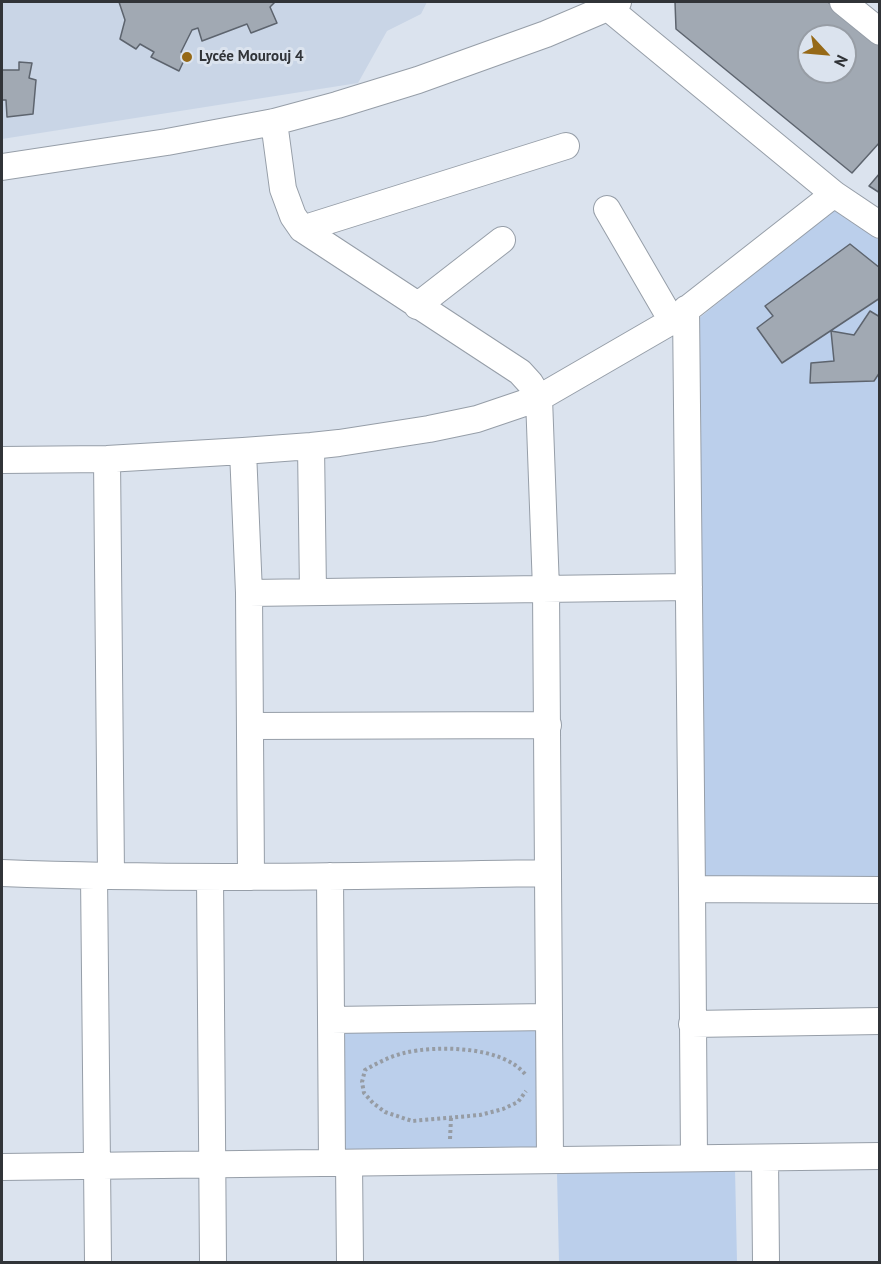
<!DOCTYPE html>
<meta charset="utf-8">
<style>
body{margin:0}
#map{position:relative;width:881px;height:1264px;overflow:hidden;background:#dbe3ee;font-family:"PT Sans",sans-serif}
canvas{display:block}
.frame{position:absolute;inset:0;border:3px solid #313438;pointer-events:none}
.north{position:absolute;left:797px;top:24px;width:60px;height:60px;box-sizing:border-box;background:#dbe3ee;border:2px solid #979da5;border-radius:50%;rotate:116deg;font-size:16px;font-weight:700;line-height:24px;text-align:center;color:#313438}
.north::after{content:'';display:block;margin:auto;width:21px;height:27px;background:#966917;clip-path:polygon(50% 0,100% 100%,50% 72%,0 100%)}
</style>
<div id="map">
<canvas width="881" height="1264"></canvas>
<div class="frame"></div>
<div class="north">N</div>
</div>
<script>
const ctx = document.querySelector('canvas').getContext('2d');
ctx.lineJoin = 'round';
function fill(path, color) {
  ctx.fillStyle = color;
  ctx.fill(path, 'evenodd');
}
function stroke(path, color, width, dash) {
  ctx.strokeStyle = color;
  ctx.lineWidth = width;
  ctx.lineCap = dash ? 'butt' : 'round';
  ctx.setLineDash(dash || []);
  ctx.stroke(path);
}
function write(font, color, halo, rows, align = 'center') {
  ctx.font = font + ' "PT Sans",sans-serif';
  ctx.lineWidth = 6;
  ctx.setLineDash([]);
  ctx.textBaseline = 'middle';
  ctx.strokeStyle = halo;
  ctx.fillStyle = color;
  for (const [text, x, y, turn = 0] of rows) {
    ctx.save();
    ctx.translate(x, y);
    ctx.rotate((+turn || 0) * Math.PI / 180);
    ctx.textAlign = isNaN(turn) ? turn : align;
    if (halo) ctx.strokeText(text, 0, 0);
    ctx.fillText(text, 0, 0);
    ctx.restore();
  }
}
fill(new Path2D(`
 M2 2H427L421 14 387 31 358 83 2 139Z`), '#c9d5e6');
fill(new Path2D(`
 M835 208 879 240V885L704 886 698 319Z
 M538 1027V1149L339 1150V1028Z
 M735 1169 737 1262H559L557 1173Z`), '#bbcfeb');
const building = new Path2D(`
 M119 2H275L270 7 277 23 251 33 247 24 202 41 198 28 192 30 181 52 187 54 179 71 151 57 154 52 140 44 136 49 120 39 125 20Z
 M675 2H828L880 44V142L852 173 676 29ZM809 36H845V72H809Z
 M19 62 32 63 29 78 36 80 33 114 7 117 6 100H2V70H19Z
 M880 173V193L869 186Z
 M850 244 880 268V298L782 363 757 328 773 316 765 306Z
 M870 311 880 317V372L874 381 810 383 811 363 834 361 831 331 854 335Z`);
fill(building, '#a1a9b3');
stroke(building, '#5d646e', 1.5);
const minor = new Path2D(`
 M601 2 834 194 880 225
 M843 2 880 32
 M274 122 283 189 293 216 302 229 520 372 530 383 539 398 546 589 550 1160
 M2 167 167 142 274 122 337 105 418 80 546 34 607 8 618 2
 M607 209 672 321
 M302 229 566 146
 M417 306 502 240
 M686 309 692 889 694 1158
 M311 446 313 592
 M243 451 249 593 251 877
 M107 459 111 875
 M2 460 107 459 243 451 311 446 339 443 429 429 477 419 539 398 672 321 834 194
 M249 593 689 587
 M251 726 548 725
 M2 873C184 880 366 876 548 873
 M94 876 98 1262
 M330 876 332 1163
 M210 878 213 1262
 M692 889 880 890
 M331 1020 549 1017
 M692 1024 880 1021
 M765 1158 766 1262
 M349 1163 350 1262
 M2 1167 880 1156`);
stroke(minor, '#969ea8', 28);
stroke(new Path2D(`
 M525 1074C502 1046 437 1045 404 1053 391 1056 377 1063 365 1070L362 1082 364 1093 373 1103 385 1112 412 1121 480 1115 503 1109 518 1102 526 1091
 M450 1139 451 1118`), '#969ca4', 4, [3, 3]);
stroke(minor, '#fff', 26);
for (const [x, y, r, color] of [
 [187,57,6,"#966917"]
]) {
  const dot = new Path2D();
  dot.arc(x, y, r, 0, 2 * Math.PI);
  ctx.fillStyle = color;
  ctx.fill(dot);
  stroke(dot, '#dbe3ee', 2);
}
write('bold 15px', '#313438', '#dbe3ee', [
 ["Lycée Mourouj 4",199,57]
], 'left');
</script>
